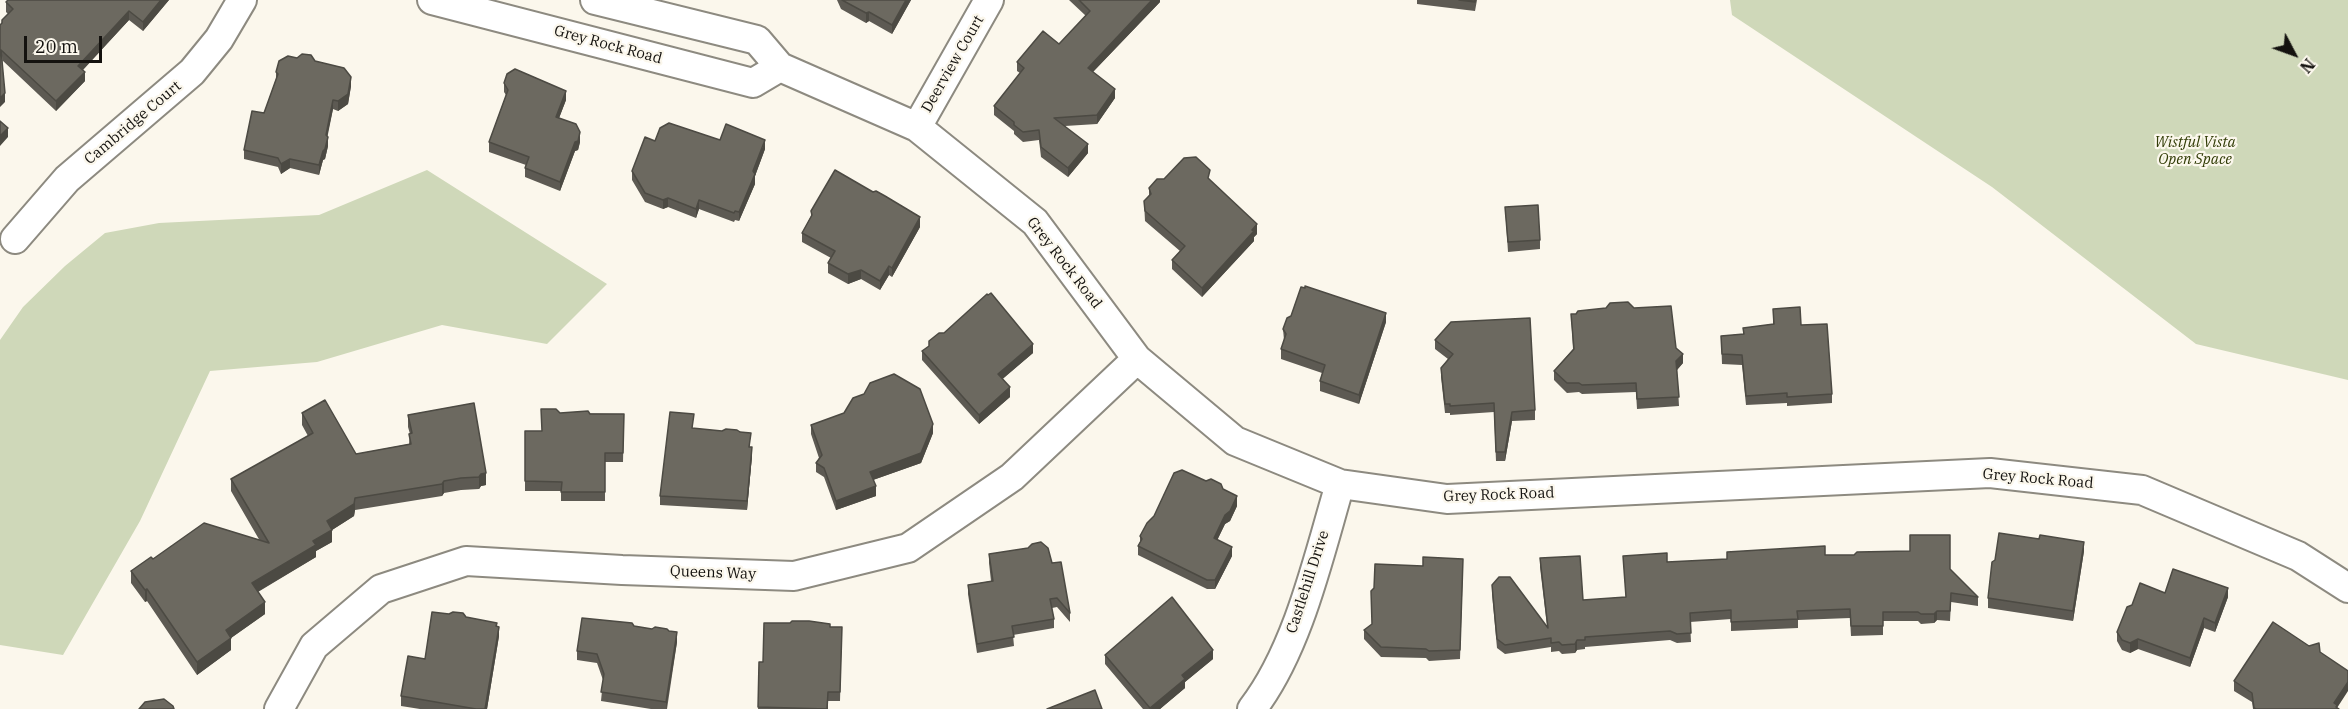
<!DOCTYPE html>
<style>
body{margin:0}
#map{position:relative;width:2348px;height:709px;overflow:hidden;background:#fbf7ec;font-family:"IBM Plex Serif",serif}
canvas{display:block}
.north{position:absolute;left:2264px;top:24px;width:60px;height:60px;-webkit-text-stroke:4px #fbf7ec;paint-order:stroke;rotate:131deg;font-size:16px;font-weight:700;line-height:24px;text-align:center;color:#14120f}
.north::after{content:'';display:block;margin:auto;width:21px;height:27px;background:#14120f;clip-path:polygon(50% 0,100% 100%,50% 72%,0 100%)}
.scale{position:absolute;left:24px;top:36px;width:78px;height:27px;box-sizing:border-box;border:3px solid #14120f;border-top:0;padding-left:8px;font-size:18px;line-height:21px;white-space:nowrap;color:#14120f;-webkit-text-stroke:4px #fbf7ec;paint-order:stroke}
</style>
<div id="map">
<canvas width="2348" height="709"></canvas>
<div class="north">N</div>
<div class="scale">20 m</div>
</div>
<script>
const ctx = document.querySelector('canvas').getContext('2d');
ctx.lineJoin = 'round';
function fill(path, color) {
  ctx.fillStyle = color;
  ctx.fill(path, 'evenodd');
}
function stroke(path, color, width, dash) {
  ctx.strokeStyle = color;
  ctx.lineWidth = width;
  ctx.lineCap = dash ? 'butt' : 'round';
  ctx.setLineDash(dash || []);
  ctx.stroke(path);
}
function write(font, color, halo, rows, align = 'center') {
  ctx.font = font + ' "IBM Plex Serif",serif';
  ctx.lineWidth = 4.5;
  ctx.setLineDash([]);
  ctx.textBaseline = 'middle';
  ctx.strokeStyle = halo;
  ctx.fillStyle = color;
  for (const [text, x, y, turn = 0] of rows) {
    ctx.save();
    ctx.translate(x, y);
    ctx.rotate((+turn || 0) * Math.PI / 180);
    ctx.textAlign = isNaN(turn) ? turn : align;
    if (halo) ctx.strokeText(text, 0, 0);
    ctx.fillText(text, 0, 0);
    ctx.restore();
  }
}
fill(new Path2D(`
 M1730 0H2348V380L2196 344 1992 187 1732 15Z
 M427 170 607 284 547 344 442 325 317 362 210 371 140 521 63 655 0 645V340L23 307 65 266 105 233 159 223 319 215Z`), '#cfd8b9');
const minor = new Path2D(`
 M432 0 753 83 780 67
 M595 0 757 40 780 67 917 127 1035 222 1137 359 1235 441 1340 484 1447 499 1990 473 2142 490 2298 556 2348 588
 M917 127 989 0
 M15 239 67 179 192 72 219 39 242 0
 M279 709 314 646 381 589 466 561 622 570 794 576 908 548 1012 477 1137 359
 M1252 709C1298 650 1319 555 1340 484`);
stroke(minor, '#8d8a80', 32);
stroke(minor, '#fff', 28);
fill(new Path2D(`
 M8 0H169L143 31 129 20 83 70 85 81 56 111 2 60 5 102 0 25 8 14 6 12V2Z
 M837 0H911L892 34 869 21 866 23 841 9Z
 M1069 0H1160V2L1093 72 1115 98 1097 124 1065 126 1088 153 1068 177 1041 157 1039 140 1023 142 1014 134V131L994 115V106L1020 73 1017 71V62L1059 44 1086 16Z
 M1417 0H1477L1475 11 1417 4Z
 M315 61 351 86 348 104 338 111 333 109 327 136 328 146 325 159 323 160 319 175 290 168 281 174 278 167 244 159V150L264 113 276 79V72Z
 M504 83 566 100 559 118 580 142 578 150 575 151 560 191 525 177V168L526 165 489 152V142L506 95 504 92Z
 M720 140 765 149 755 176V184L739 221 735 220 734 222 699 209 696 218 668 207 663 209 645 202 632 180V171L655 141Z
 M1210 180 1257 234 1254 237V241L1202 297 1172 269V260L1180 251 1145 221 1144 201 1149 195V188Z
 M1505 207 1540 240V249L1508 252Z
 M811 211 920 227 892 277 889 275 880 290 861 279 848 284 828 273V263L831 258 802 242V233L811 216Z
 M1773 309 1801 325 1832 394V403L1787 406V403L1746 405 1742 365 1722 364 1721 336 1743 334V328L1773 324Z
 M1571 314 1676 348 1683 363 1677 370 1679 406 1637 409 1636 392 1582 394 1579 392 1567 393 1554 380V371L1573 349Z
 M1386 322 1359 404 1320 391V381L1322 373 1281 359V349L1284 340 1283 329Z
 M1435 340 1535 410V420L1512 421 1505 461H1496L1494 412 1450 415V413H1445L1441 377V368L1448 359 1435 349Z
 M922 351 1033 353 1002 379 1010 397 979 424 922 360Z
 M474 403 486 485 481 486 479 489 461 490 444 493 442 496 355 510 354 516 332 530V542L316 551V557L258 592 265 614 231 638V650L197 675 147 601 145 602 131 583V571L260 541 231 491V479L308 436 302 425V413L356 454 409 444 410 434 408 427V415Z
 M560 413 624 414 623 462H605V501H561V491H525V431H542Z
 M811 425 933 433 921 463 873 480 876 496 836 510 824 477 816 472V463L819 458 811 434Z
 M693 428 750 447 752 456 747 510 660 505V496Z
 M1223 489 1237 506 1230 521 1225 524 1217 540 1232 556 1215 589H1207L1138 555V546L1140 542V536L1154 516Z
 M2084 551 2073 621 1988 608V598Z
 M989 554 1052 563 1070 613V622L1057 607 1052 608 1054 619V628L1013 635 1014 646 977 653 968 594V585L991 581 989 563Z
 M1825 555 1950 569 1978 597V606L1951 602 1950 621 1937 620 1934 623 1921 624 1918 621H1883V635L1851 636 1850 618 1798 620V628L1731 631V619L1690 622 1691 642 1677 643 1670 640 1585 647V649L1577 650 1575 653 1562 654 1559 651 1551 652V647L1505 654 1497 648 1492 594V585L1547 626 1540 567V558L1583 600 1626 597 1623 556 1667 562Z
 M1463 568 1460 659 1429 661 1426 658 1381 657 1364 639V630Z
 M2165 593 2228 597 2215 632 2204 628 2190 667 2138 649 2130 653 2122 650 2117 641V632Z
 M466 617 497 626 499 636 487 709H420L401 706V696Z
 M790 623 830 627H842L840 701H828V709H758L763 662Z
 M677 642 667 709H651L601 701 603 680 597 663 577 660V651Z
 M2320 652 2337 708 2339 709H2253L2252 702 2234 691V681Z
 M1105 655 1213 659 1185 682V688L1160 709H1143L1105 664Z`), '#5d5a53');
fill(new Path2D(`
 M161 0H169L143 31V22Z
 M906 0H911L892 34V25Z
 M1152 0H1160V2L1088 77V68Z
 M129 11V20L78 75V66Z
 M869 12V21L866 23V13Z
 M85 72V81L56 111V101Z
 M351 77V86L348 104 338 111V101Z
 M1115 89V98L1097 124V115Z
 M566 91V100L556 126V117Z
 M5 93V102L0 107V98Z
 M333 100V109L326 144V135Z
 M8 128V137L0 146V136Z
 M580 132V142L578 150 575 151 560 191V182L575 142Z
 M328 137V146L325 159 323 160 319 175V165L323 151Z
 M765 140V149L755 176V184L739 221V212Z
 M1088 144V153L1068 177V168Z
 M290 159V168L281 174V164Z
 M668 198V207L663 209V200Z
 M699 200V209L696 218V209Z
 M920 217V227L892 277V268Z
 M1257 224V234L1254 237V241L1202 297V288Z
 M889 266V275L880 290V281Z
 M861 270V279L848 284V274Z
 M1386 313V322L1359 404V395Z
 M1033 344V353L998 383V374Z
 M1683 354V363L1676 371V361Z
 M1010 387V397L979 424V415Z
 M1512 412V421L1505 461V452Z
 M933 424V433L921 463 870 481V472Z
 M752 447V456L747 510V501Z
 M486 473V485L481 486 479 489V477L481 474Z
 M444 481V493L442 496V484Z
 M876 486V496L836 510V501Z
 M1237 496V506L1230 521 1225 524 1214 547V538L1225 515Z
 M355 498V510L354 516 332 530V542L316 551V557L252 595V583L313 541 327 521Z
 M2084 542V551L2073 621V611Z
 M1232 547V556L1215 589V580Z
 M2228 588V597L2215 632V623Z
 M147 589V601L145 602V590Z
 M265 602V614L231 638V650L197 675V662L226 630Z
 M1937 611V620L1934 623V614Z
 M2204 618V628L2190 667V658Z
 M499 627V636L487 709H485Z
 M677 632V642L666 709V702Z
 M2138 639V649L2130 653V643Z
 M1577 640V650L1575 653V644Z
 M1213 650V659L1185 682V688L1160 709H1150L1182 675Z
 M2348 682V691L2337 708V709L2334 703Z`), '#4c4a43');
const building = new Path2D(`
 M8 0H161L143 22 129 11 78 66 85 72 56 101 1 50 5 93 0 98V25L2 23V20L13 9 6 2Z
 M842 0H906L892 25 869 12 866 13Z
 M1079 0H1152L1088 68 1115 89 1097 115 1054 118 1088 144 1068 168 1041 147 1039 130 1023 132 1014 125V122L994 106 1024 68 1017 62 1043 31 1059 44 1090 11Z
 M1459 0H1475V2Z
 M302 54 311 55 315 61 344 68 351 77 348 94 338 101 333 100 326 135 328 137 325 149 323 151 319 165 290 159 281 164 278 158 244 150 252 111 264 113 278 74 276 72 279 61 288 56 297 58Z
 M515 69 566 91 556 117 576 124 580 132 578 141 575 142 560 182 525 168 529 157 489 142 508 90 504 83 507 74Z
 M0 121 8 128 0 136Z
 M669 123 720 140 726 124 765 140 753 171 755 174 739 212 735 211 734 213 699 200 696 209 668 198 663 200 645 193 632 171 645 137 655 141 660 128Z
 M1196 157 1210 170 1208 178 1257 224 1252 230 1254 231 1202 288 1172 260 1185 246 1145 211 1144 201 1151 194 1149 188 1157 179H1164L1184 158Z
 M835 170 873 192 876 191 885 196 920 217 892 268 889 266 880 281 861 270 848 274 828 263 835 251 802 233 812 215 811 211Z
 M1538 205 1540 240 1508 242 1505 207Z
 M1305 286 1386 313 1359 395 1320 381 1325 365 1281 349 1286 334 1283 329 1287 318 1291 316 1301 287 1305 288Z
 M991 293 1033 344 998 374 1010 387 979 415 922 351 929 346V341L939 333H944L987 294 988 295Z
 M1628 302 1634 308 1671 306 1676 348 1683 354 1676 361 1679 397 1637 399 1636 383 1582 385 1579 383H1567L1554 371 1574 349 1571 314H1576L1578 311 1606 308 1610 303Z
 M1800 307 1801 325 1827 324 1832 394 1787 397V393L1746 396 1742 355 1722 354 1721 336 1744 334 1743 328 1774 324 1773 309Z
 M1530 318 1535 410 1512 412 1505 452H1496L1494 403 1450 406V404H1445L1441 368 1453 354 1435 340 1451 322Z
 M894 374 920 389 933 424 921 453 870 472 876 486 836 501 824 468 816 463 822 455 811 425 844 413 853 398 864 394 870 383Z
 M325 400 356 454 411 444 409 434 412 433 408 415 474 403 486 473 481 474 479 477 461 478 444 481 442 484 355 498 354 504 327 521 332 530 313 541 316 545 252 583 265 602 226 630 231 638 197 662 147 589 145 590 131 571 151 557 153 559 204 523 269 543 231 479 313 433 302 413Z
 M541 409H556L560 413 588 411 590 414H624L623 453H605V492H561L562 482 525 481V431H542Z
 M670 412 694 414 692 428 722 431 726 429 737 430 740 432 751 433 749 447H752L747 501 660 496Z
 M1182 470 1206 481 1211 479 1221 484 1223 489 1237 496 1230 511 1225 515 1214 538 1232 547 1215 580H1207L1138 546 1142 539 1140 536 1147 523 1154 516 1174 473Z
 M1999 533 2039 539 2040 535 2084 542 2073 611 1988 598 1992 562 1995 560Z
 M1910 535H1950V569L1978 597 1951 593 1950 611H1937L1934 614H1921L1918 612H1883V626H1851L1850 609 1797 611 1798 619 1731 622V610L1690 613 1691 633 1677 634 1670 631 1585 637V640H1577L1575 644 1562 645 1559 642 1551 643V638L1505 645 1497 639 1492 585 1499 577H1510L1548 628 1540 558 1580 556 1583 600 1626 597 1623 556 1667 553V562L1727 559V552L1825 546V555H1854L1857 552 1910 551Z
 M1041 542 1048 548 1052 563 1061 562 1070 613 1057 598 1050 599 1054 619 1012 626 1014 637 977 644 968 585 993 581 989 554 1028 548 1032 544Z
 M1423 557 1463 559 1460 650 1429 651 1426 649 1381 647 1364 630 1372 624 1371 591 1374 588 1375 564 1423 566Z
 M2173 569 2228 588 2215 623 2204 618 2190 658 2138 639 2130 643 2122 640 2117 632 2127 607 2132 605 2140 583 2165 593Z
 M1172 597 1213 650 1182 675 1185 679 1150 708 1105 655Z
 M432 612 449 614 453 612 463 613 466 617 497 623 496 626 499 627 485 709H476L401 696 408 656 425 659Z
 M582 618 632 623 634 626 652 629 655 627 667 629 669 631 677 632 666 702 601 692 604 674 597 654 577 651Z
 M792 621H809L830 624V627H842L840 692H828L827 709 758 707 759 662H763L764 623H790Z
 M2273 622 2309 646 2319 643 2320 652 2348 671V682L2334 703 2337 705 2336 707 2339 709H2256L2254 708 2252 693 2234 681Z
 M1095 690 1102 709H1047Z
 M164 699 173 706 174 709H139L145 702Z`);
fill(building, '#6c6960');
stroke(building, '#4c4a43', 1.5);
write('15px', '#14120f', '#fbf7ec', [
 ["Grey Rock Road",608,45,15],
 ["Deerview Court",953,64,-60],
 ["Cambridge Court",133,123,-40],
 ["Grey Rock Road",1064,263,52],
 ["Grey Rock Road",2038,479,5],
 ["Grey Rock Road",1499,495,-2],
 ["Queens Way",713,573,2],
 ["Castlehill Drive",1308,582,-72]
]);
write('italic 15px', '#313c06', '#fbf7ec', [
 ["Wistful Vista",2195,143],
 ["Open Space",2195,160]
]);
</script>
